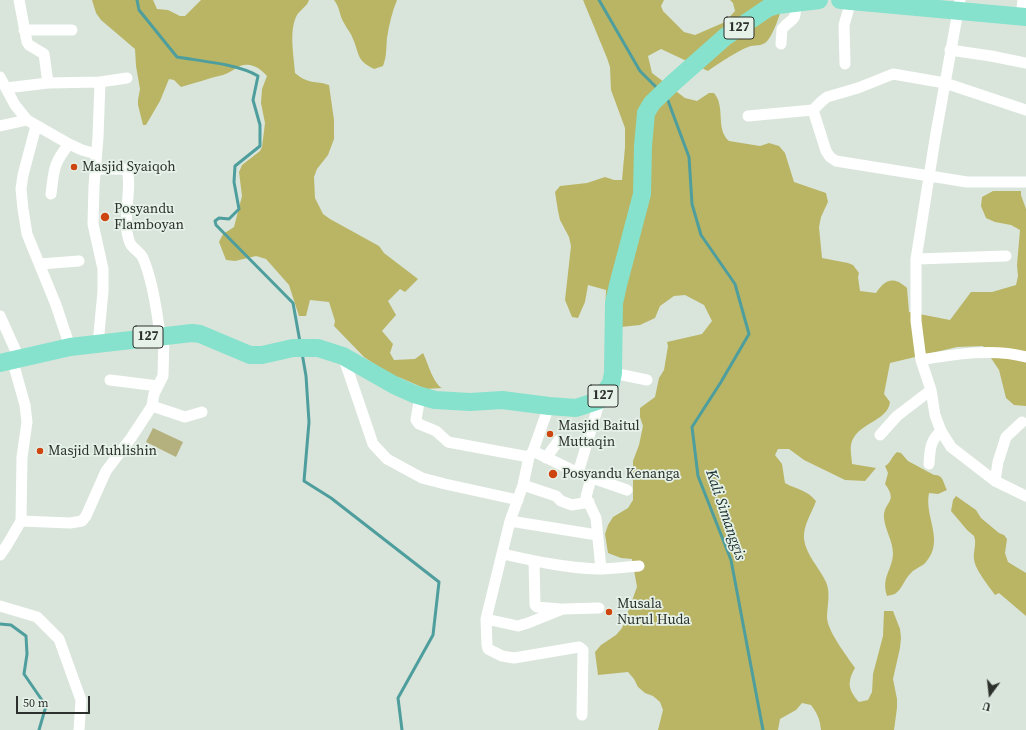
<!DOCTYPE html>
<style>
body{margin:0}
#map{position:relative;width:1026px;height:730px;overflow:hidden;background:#d9e5db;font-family:"Source Serif 4",serif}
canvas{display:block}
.north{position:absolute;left:970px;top:674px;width:40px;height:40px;-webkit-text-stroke:3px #e6f2e8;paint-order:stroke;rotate:195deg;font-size:11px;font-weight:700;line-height:16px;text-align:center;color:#2c302c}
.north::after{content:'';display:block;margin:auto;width:14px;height:18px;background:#2c302c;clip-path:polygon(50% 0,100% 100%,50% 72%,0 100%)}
.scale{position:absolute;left:16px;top:696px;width:74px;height:18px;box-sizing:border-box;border:2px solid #2c302c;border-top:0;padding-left:5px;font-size:12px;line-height:14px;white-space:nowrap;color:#2c302c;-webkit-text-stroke:3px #e6f2e8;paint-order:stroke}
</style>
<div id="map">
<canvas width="1026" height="730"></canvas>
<div class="north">U</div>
<div class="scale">50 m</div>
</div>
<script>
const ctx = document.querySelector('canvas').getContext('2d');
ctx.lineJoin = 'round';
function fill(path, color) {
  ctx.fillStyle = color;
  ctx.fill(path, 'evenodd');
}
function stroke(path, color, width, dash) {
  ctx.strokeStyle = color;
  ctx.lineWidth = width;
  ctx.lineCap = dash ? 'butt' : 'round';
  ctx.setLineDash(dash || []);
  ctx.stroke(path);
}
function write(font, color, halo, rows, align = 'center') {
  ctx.font = font + ' "Source Serif 4",serif';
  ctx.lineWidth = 3.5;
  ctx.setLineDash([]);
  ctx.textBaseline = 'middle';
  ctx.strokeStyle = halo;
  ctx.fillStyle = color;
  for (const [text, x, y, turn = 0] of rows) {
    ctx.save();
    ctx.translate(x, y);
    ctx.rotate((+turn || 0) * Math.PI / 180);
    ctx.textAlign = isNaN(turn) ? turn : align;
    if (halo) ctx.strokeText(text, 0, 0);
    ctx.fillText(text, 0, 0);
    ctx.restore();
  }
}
fill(new Path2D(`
 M153 428 183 442 176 457 146 442Z`), '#b4b17f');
fill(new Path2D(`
 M92 0H153L157 9 168 10 180 16H185L201 0H309C307 7 299 10 296 17 289 33 294 56 295 73 309 85 315 80 329 85L334 120V139L328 155 317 169 314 177 315 198 323 214 330 219 379 246 384 253 418 279 405 292 400 289 388 301 396 315 382 331 393 344 390 353 394 360 415 359 423 353C428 363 433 383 442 388L426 389 401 378 391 375 364 357 334 326 335 321 329 302 310 300 306 316H299L289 285 266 259 256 256 235 261 226 260 219 242 223 234 234 227 242 196 239 172 242 165 260 151 262 147 265 123 261 103 262 89 267 76C260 68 251 62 240 66 234 69 229 73 223 75 209 78 196 83 181 87L174 80 169 79 160 101 146 125H143L138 105V100L140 89 136 66 135 49 101 20 96 13Z
 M334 0H397C392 12 389 25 387 38 386 48 387 56 383 66L374 69C356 60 360 55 353 39 351 33 347 29 344 23 339 15 340 7 334 0Z
 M583 0H664L661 6 663 11 684 32 695 35 725 22 735 11 733 3 730 0H784C781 11 775 31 768 40 764 46 757 45 751 46 740 49 718 64 708 71L661 49 648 56 652 73 685 98 697 101 709 93H714C726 107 715 129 729 141L760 146 769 143 779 146 785 153 794 182 826 193 828 202 821 217 819 227 822 258 848 263 853 265 859 273 858 277 860 291 876 293C885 279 894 276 907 288L909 312 950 320 971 292H992L1016 285 1018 276 1017 265 1020 230 1011 225 995 222 986 218 981 206 982 197 993 191H1021V195L1026 209V406L1014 405 1006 398 999 370 983 346 957 347 890 363 884 394 890 402C888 422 855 423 851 445 850 451 852 459 852 464L876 468 865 481 845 480 804 460 789 449H778L775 455 782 464 785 483C797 490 806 489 816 501 812 513 803 525 804 539 806 555 819 567 826 582 831 593 827 606 827 618 828 632 847 656 855 668 847 682 848 690 859 702L868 700 872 692 873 674 883 636 884 611H893L900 629 901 638 900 648 893 679 897 699V708L894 730H821C820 719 817 713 811 705L802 703 796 710 780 719 778 730H658L663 710 660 702 653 696 645 693 638 687 634 679 628 672 598 675 595 652 601 645 616 635 622 628 637 587 632 559 621 558 608 553 605 534 608 525 613 517 628 508 633 500V461L639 445 643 426 640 417V408L655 397 659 378 664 370 668 346 667 342 702 334 712 321 704 305 685 295 674 296 660 306 655 318 640 325 621 327 605 319 606 290 588 285 585 302 578 318 572 317 565 300 571 246 569 237 560 220 558 211 555 192 560 186 587 183 605 177 614 180H622L625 147V128L611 90 610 67 607 58Z
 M897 452 901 453 908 461 934 475C944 475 943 483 947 490L938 494 929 493C924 517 945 540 926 562 922 567 915 568 911 573 905 578 902 589 896 593 894 595 889 595 887 596 881 577 892 571 893 554 893 541 885 530 884 518 883 501 899 503 885 484L888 473 885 466C891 463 891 457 897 452Z
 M956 496 976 510 981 518 999 533 1004 535 1007 539 1005 553 1008 562 1026 573V616L999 593 995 595C989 586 975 570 974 559 973 551 977 544 974 536L967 530 951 511 953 500Z`), '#bab565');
stroke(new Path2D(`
 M137 0 139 10 177 57C201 61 238 64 258 76L253 100 260 125V146L235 166 234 182 239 209 229 219 219 218 215 221 216 225 293 303 300 342
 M599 0 640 71 659 90
 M667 98 689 157 692 204 701 235 735 284 749 334 721 382 692 427 698 476 731 560 763 730
 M302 353 306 376 309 422 304 481 331 498 439 582 433 635 398 698 402 730
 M0 624 11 625 26 636 27 654 24 674 46 706 39 730`), '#4e9e9d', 3);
stroke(new Path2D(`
 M19 0 27 42 29 45 44 54 48 83
 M960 0 935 139 916 259V321L921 360 931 390 935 415 941 431 951 447 995 481 1026 496
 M1021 17 1023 0
 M24 30H72
 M781 44 782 29C795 15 795 24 796 2
 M950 50 991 56 1026 63
 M845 64 844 25 851 1
 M0 77 15 105 27 120 69 144 82 150 96 154
 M100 82 127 78
 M6 88 48 83 100 82 98 137 94 186 93 224 103 269V291L98 344
 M813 110 826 151 830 157 836 161 967 182H1026
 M748 116 813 110 822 101 827 97 858 88 893 74 945 83 1026 110
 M0 126 27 120
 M36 126 23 175 21 189 23 209 27 234 56 305 70 347
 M96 169H124L127 170C132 187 124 212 127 232 128 237 129 243 132 246 136 251 140 252 143 258 153 282 157 310 160 336
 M51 194C54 170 53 164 69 144
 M916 259 1006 256
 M40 264 79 261
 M0 316 19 358
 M343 356 373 444 387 459 422 478 445 484 518 500
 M921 360C954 354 994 348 1026 357
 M613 373 647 380
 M110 380 158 386
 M420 396 416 420 419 424 436 431 448 442 529 457
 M152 406 185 417 202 412
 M549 406 533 451 529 457 523 485 510 521 486 619 487 645 488 649 502 656 514 658 579 647 583 650 582 715
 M880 435 897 416 931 390
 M533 451 578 473 627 490
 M546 458 559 440
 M929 464C930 449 930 441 941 431
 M578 473 600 400
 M591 478 586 497 596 518 601 569
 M995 481 998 462 1006 437 1022 422
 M523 485 556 496 561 501 572 505 589 502
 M21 521 70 523 82 521 86 516 106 471 131 438 152 406 154 394 163 376 164 336
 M510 521 597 535
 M503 554C534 561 566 568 598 569 612 569 625 567 639 566
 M0 555 7 545 21 521 22 457 27 422 25 405 12 359
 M534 561 535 605 537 607 560 609
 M0 606 37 617 59 639 81 700 79 730
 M486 619 518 626 528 623 563 609 599 608`), '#fff', 11);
stroke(new Path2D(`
 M840 0 1026 17
 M0 363 70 347 192 333 200 334 250 355H262L293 348H318L343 356 394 385 414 394 435 400 470 402 502 400 549 406 576 408 600 400 611 383 613 373 614 303 618 285 642 194 643 146 646 113 652 103 673 83 725 37 768 8 778 5 819 0`), '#86e2cc', 18);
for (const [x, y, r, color] of [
 [74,167,4,"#cd4610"],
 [105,217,5,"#cd4610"],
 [550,434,4,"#cd4610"],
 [40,451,4,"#cd4610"],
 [553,474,5,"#cd4610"],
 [609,612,4,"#cd4610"]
]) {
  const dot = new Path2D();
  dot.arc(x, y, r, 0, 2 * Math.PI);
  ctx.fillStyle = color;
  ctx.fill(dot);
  stroke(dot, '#e6f2e8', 1.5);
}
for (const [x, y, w] of [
 [739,28,30],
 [148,337,30],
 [603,396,30]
]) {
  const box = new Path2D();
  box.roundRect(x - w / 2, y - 11, w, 22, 3);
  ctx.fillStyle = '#e6f2e8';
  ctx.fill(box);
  stroke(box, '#2c302c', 1);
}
write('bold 13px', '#2c302c', null, [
 ["127",739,28],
 ["127",148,337],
 ["127",603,396]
]);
write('14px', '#2c302c', '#e6f2e8', [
 ["Masjid Syaiqoh",82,167],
 ["Posyandu",114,209],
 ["Flamboyan",114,225],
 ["Masjid Baitul",558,426],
 ["Muttaqin",558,442],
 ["Masjid Muhlishin",48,451],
 ["Posyandu Kenanga",562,474],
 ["Musala",617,604],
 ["Nurul Huda",617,620]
], 'left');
write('italic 15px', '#192d2d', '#e6f2e8', [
 ["Kali Simanggis",725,515,71]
]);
</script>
